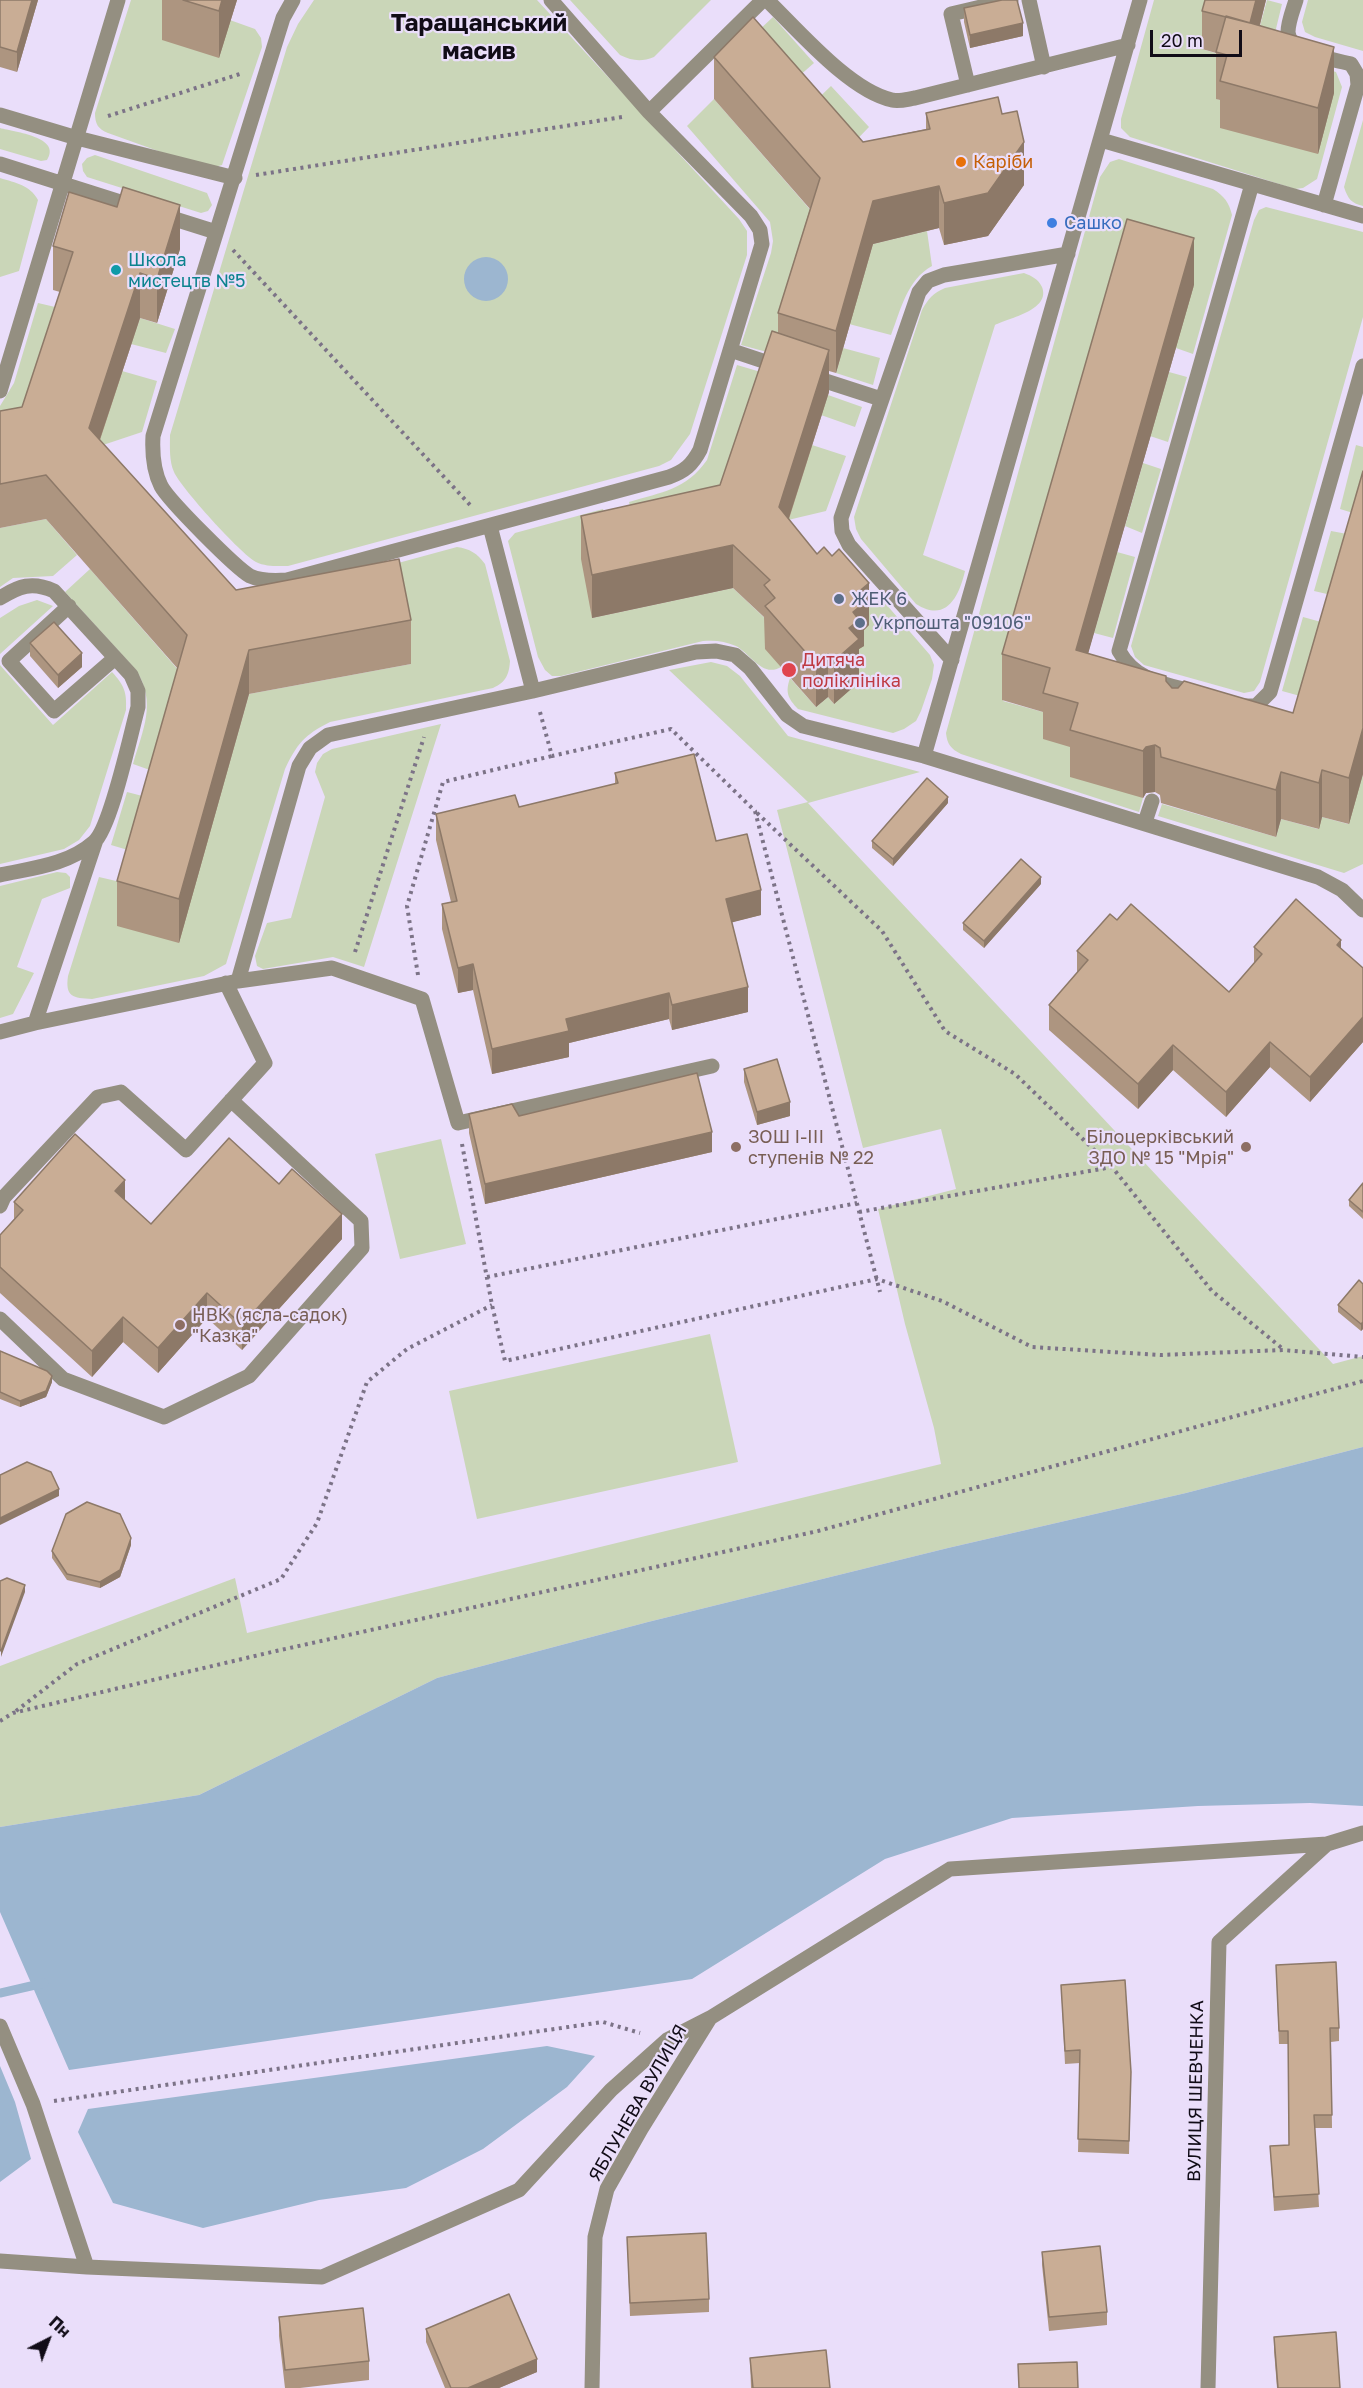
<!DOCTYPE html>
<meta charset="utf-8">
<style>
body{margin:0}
#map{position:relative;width:1363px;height:2388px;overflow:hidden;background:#eadefa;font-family:"Golos Text",sans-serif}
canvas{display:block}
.north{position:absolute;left:18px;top:2310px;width:60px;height:60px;-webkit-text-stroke:4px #eadefa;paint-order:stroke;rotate:42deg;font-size:16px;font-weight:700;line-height:24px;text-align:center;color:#110c17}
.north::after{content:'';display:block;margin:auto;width:21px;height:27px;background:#110c17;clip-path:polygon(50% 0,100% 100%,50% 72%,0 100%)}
.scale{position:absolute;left:1150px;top:30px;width:92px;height:27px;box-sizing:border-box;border:3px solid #110c17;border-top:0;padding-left:8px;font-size:18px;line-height:21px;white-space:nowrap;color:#110c17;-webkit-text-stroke:4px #eadefa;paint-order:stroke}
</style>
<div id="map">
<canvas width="1363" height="2388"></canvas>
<div class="north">Пн</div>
<div class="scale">20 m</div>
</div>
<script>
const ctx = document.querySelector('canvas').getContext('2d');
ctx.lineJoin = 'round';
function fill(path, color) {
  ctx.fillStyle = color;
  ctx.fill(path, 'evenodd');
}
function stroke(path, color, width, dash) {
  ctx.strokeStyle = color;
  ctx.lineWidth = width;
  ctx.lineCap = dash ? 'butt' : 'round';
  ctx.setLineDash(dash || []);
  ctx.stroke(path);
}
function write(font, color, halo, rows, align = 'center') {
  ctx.font = font + ' "Golos Text",sans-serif';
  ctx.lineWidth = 4.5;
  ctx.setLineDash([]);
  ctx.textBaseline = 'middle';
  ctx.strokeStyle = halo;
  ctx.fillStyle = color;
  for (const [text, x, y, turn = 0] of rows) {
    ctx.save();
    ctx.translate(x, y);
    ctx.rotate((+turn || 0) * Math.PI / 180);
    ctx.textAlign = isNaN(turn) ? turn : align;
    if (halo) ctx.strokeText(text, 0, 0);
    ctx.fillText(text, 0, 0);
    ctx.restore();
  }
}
fill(new Path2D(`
 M131 0H174L255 29 261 38 262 47 222 165 208 169 108 133C98 129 95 124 95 113Z
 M314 0H537L739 219 747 231V255L690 434 671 460 659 466 288 566C278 566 266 567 256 562 241 554 181 488 174 472 169 461 170 447 170 435L287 47 298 24Z
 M570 0H711L654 57C641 62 633 61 620 55Z
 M1154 0H1216L1202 49 1228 57 1217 99 1227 102 1300 61 1336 72 1342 87 1317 179 1303 188 1295 189 1130 137 1121 128V119Z
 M1267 0 1282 4 1265 74 1248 70Z
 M1308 0H1363V51L1315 37 1305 32 1302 22Z
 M773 17 814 63 782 91 741 47Z
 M831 86 869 127 840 157 802 114Z
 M714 99 820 221 778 355 741 345 771 253 773 241 770 222 687 126Z
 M1363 120V206C1351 203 1348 199 1344 187Z
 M0 128C15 132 62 137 47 160L41 161 0 149Z
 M95 155 207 193 212 205 208 211 201 213 87 177 83 171 82 164 87 158Z
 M1119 159 1213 189C1224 196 1229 202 1232 215L1193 354 1176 348 1003 701 1050 714 1078 749 1143 798 1139 812 961 754C951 749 947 744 946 733L1100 177 1110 162Z
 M0 178C16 183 30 185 38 200L19 271 0 277Z
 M1266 207 1363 232V317L1260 682 1254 691 1244 693 1144 665 1135 657 1131 646 1254 220 1259 210Z
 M927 231 932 266C907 280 901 309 891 335L849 324 873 244Z
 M1024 273C1032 276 1038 279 1042 287 1051 310 1009 318 995 325L923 555 965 571C959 597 946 623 916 604L861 539 856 529 854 517 922 310C928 299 933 293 945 288Z
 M38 303 68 310 0 456V406L14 383Z
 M140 318 175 329 166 353 131 344Z
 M843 348 880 358 873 385 836 373Z
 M737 365 771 375 720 527 640 545 629 502C662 492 686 490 707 460Z
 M122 371 157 381 142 432 97 447Z
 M1169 372 1187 377 1168 442 1150 436Z
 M828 395 862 407 855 427 821 415Z
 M812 445 846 456 826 511 788 520Z
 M1356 445 1363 447V516L1340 509Z
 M1143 463 1161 469 1142 533 1125 526Z
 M603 509 615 551 592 618 733 588 770 623 781 667C762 678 751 654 736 646 725 641 715 640 703 641L561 676H552L545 670 538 657 508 541 515 533Z
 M46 519 77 555 53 576 13 578 0 587V528Z
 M1331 531 1358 536 1340 597 1314 591Z
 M457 547C470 549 477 553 485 564L510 661C509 675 506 682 493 688L330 722C304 735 297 744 285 769L226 964 204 976 92 999C73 998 65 997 68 976L99 877 129 884 206 844 249 694 411 664 365 572Z
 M1117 552 1135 557 1113 638 1094 633Z
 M90 569 187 680 161 774 133 764C143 729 157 703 136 670L65 592Z
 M879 596 930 655 934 665 932 679 921 711 916 721 904 729 893 733 798 709C788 698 785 693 790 678L816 707 828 697 834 704 859 614Z
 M37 600 53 606 0 654V618L19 606Z
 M1303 617 1332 625 1311 699 1282 691Z
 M711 662 727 666 740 676 788 736 920 772 808 803 1333 1364 1363 1356V1447L1186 1493 948 1548 648 1622 437 1678 199 1795 0 1827V1666L235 1578 247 1633 941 1464 934 1428 905 1324 878 1209 956 1189 941 1129 863 1148 777 810 808 802 669 670Z
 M0 665 53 725 112 672C124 685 127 692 126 710L90 826 79 840 64 849 0 864Z
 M441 724 364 967 333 957 263 969 257 966 255 956 267 923 291 918 325 797 315 772 317 763 323 754 332 749Z
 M1363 774V864L1344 873 1158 816 1162 804 1276 837 1281 819 1318 829 1322 817 1348 824Z
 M127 792 154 799 138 853 111 845Z
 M57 872 66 873 70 877V888L42 899 17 967 34 973 13 1014 0 1018V886Z
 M441 1139 466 1244 400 1259 375 1154Z
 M710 1334 738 1462 477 1519 449 1391Z`), '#cad6b8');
fill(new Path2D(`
 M464 279a22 22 0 1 1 44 0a22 22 0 1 1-44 0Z
 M1363 1447V1806L1310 1803 1198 1806 1012 1818 885 1859 692 1979 69 2070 0 1912V1827L199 1795 437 1678 648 1622 948 1548 1186 1493Z
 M547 2046 595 2056 567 2087 483 2149 406 2188 319 2200 203 2228 113 2203 78 2132 88 2109Z
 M0 2066 15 2102 31 2159 0 2182Z`), '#9cb6d0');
stroke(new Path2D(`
 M0 1993 44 1983`), '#9cb6d0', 9);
stroke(new Path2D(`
 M108 116 243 73
 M256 175 622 117
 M233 250 471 506
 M540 712 552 756 671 729 755 811 880 1292
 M757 813 882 931 945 1031 1015 1074 1112 1167
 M355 952 424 737
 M418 975 407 906 443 782 552 756
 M462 1144 492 1305 505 1361 877 1279 942 1301 1032 1347 1160 1355 1283 1350 1363 1357
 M859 1212 1112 1167 1212 1291 1283 1349
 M487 1277 857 1203
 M16 1711 77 1664 281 1579 317 1523 367 1382 407 1349 492 1305
 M0 1721 13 1713 276 1651 818 1531 1363 1381
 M54 2101 603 2022 640 2033`), '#7c7387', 4, [3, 4.5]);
stroke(new Path2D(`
 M293 0 283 18 153 436C152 454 153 470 161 486 169 501 236 568 250 576 261 581 275 581 287 580L669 477C685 471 692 465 700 450L762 244 760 230 751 216 649 112 551 0
 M767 0C799 31 850 91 892 100 899 102 908 99 915 98L1128 45
 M1029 0 1044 67
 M1296 0C1293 10 1288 22 1288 32 1289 54 1333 59 1351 64L1357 74 1358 85 1324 205
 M968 85 951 14 1011 0
 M649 112 763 0
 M0 115 77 138 235 178
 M1101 140 1363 216
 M0 164 139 208
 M162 215 216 232
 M730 350 781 367
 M810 376 881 399
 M0 391 118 0
 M490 526 533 691
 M0 598C19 586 32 581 54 591L131 675 138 691V707C131 732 111 828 94 842 68 865 32 868 0 875
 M69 606 9 661 54 711 115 658
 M952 660 849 545 842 531 841 518 919 292 928 281 944 275 1068 254
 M1198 693C1166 684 1136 682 1119 651L1252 184
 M1241 706H1256L1270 692 1363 366
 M924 756 1140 0
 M1145 822 1152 801
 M238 981 299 766 310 748 328 735 533 691 696 652 716 651 735 655 750 668 787 715 803 726 924 756 1318 877 1342 890 1363 910
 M35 1023 96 840
 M0 1032 35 1023 238 981 332 968 422 999 458 1123 712 1066
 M0 1206 4 1197 98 1097 121 1092 186 1150 265 1063 226 983
 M0 1319 63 1379 164 1417 249 1376 362 1248 361 1221 231 1100
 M0 2026 33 2104 87 2267 322 2277 519 2190 611 2090 667 2040 710 2018 950 1869 1327 1844 1363 1833
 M0 2261 87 2267
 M592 2388 595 2237 607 2189 641 2129 710 2018
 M1208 2388 1219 1942 1327 1844`), '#948f81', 15);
fill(new Path2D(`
 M0 0H38L17 72 0 67Z
 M162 0H237L219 58 162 40Z
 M1266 0 1260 25 1334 93 1318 154 1220 128V100L1216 99V53L1202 49V11Z
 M964 8 1023 36 970 48 964 22Z
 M714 57 863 142 926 129V113L1002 114 1024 185 988 236 944 245 939 228 873 244 836 373 829 371V392L789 519 869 625 864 630V646L859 649V682L834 704 828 697 816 707 765 649 764 617 733 588 592 618 581 559V516L720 485 778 333V313L810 209 714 99Z
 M53 246 180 249 157 323 140 318 100 440 236 590 411 620V664L249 694 179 943 117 926V881L178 669 46 519 0 528V411L22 407 60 292 53 290Z
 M1194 285 1088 653 1166 681 1172 688 1293 713 1363 471V774L1349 824 1322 817 1319 829 1281 819 1276 837 1161 803 1160 795 1155 792 1146 793 1143 798 1070 777V747L1043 739V712L1002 700V654Z
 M30 643 82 667 58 688 30 656Z
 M615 773 716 841 761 915 732 922 748 1012 672 1030 669 1019 569 1043V1057L492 1074 473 990 458 993 442 929V904L451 902 436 840V814L519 807 615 784Z
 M948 803 893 866 872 848V841Z
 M1041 884 984 948 963 930V923Z
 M1117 920 1229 992 1254 964V947L1341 949 1363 968V1042L1310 1102 1270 1067 1226 1117 1173 1070 1138 1109 1049 1030V1005L1077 973V951Z
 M744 1069 790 1116 757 1125 744 1082Z
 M469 1114 519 1116 712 1152 485 1204 469 1133Z
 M1363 1183V1219L1349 1206V1200Z
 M279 1184 342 1239 242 1350 207 1318 158 1373 123 1342 92 1377 0 1293V1235L14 1219V1202L125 1201 151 1224Z
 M1363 1284V1329L1361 1331 1338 1312V1305Z
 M0 1351 52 1382 46 1397 20 1407 0 1399Z
 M131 1545 120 1577 100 1588 67 1580 52 1558V1551Z
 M1276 1965 1339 2028V2041L1331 2042 1332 2128H1315L1319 2207 1274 2211 1270 2146 1289 2145 1288 2044H1279Z
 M1061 1985 1131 2072 1129 2154 1078 2152 1080 2063 1065 2064Z
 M627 2237 709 2299V2312L630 2316Z
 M1042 2252 1107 2312V2325L1049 2331 1042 2265Z
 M279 2317 369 2361V2380L300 2388H285L279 2336Z
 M426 2329 537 2372 499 2388H445L426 2342Z
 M1274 2337 1340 2388H1277L1274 2350Z
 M750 2358 830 2388H751Z`), '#ad9580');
fill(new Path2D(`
 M32 0H38L17 72V52Z
 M222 0H237L219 58V11Z
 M1256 0H1266L1250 63V24Z
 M1023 23V36L970 48V35Z
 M1334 47V93L1318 154V108Z
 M1024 142V185L988 236 944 245V203Z
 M939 186V228L873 244 836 373V331L873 201Z
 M180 205V249L157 323V279Z
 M1194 238V285L1076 696V650Z
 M140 273V318L89 472V428Z
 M829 350V392L779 549V507Z
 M733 545V588L592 618V575Z
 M869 583V625L864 630V646L859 649V682L834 704V661L849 628 856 594Z
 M249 650V694L179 943V899Z
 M82 653V667L58 688V675Z
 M828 654V697L816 707V664Z
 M1363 728V774L1349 824V778Z
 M1155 745V792L1146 793 1143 798V751L1146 747Z
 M1322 770V817L1319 829V783Z
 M1281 772V819L1276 837V790Z
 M948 797V803L893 866V859Z
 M1041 877V884L984 948V941Z
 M761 890V915L726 924V899Z
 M1341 940V965L1337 945Z
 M473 964V990L458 993V968Z
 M748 987V1012L672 1030V1005Z
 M669 993V1019L569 1043V1057L492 1074V1049L566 1019Z
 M1363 1017V1042L1310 1102V1077Z
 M1270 1042V1067L1226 1117V1092Z
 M1173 1045V1070L1138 1109V1084Z
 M790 1102V1116L757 1125V1112Z
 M712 1132V1152L485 1204V1184Z
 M125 1180V1206L115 1191Z
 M342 1214V1239L242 1350V1325Z
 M207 1293V1318L158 1373V1348Z
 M123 1317V1342L92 1377V1351Z
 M1363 1322V1329L1361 1331V1324Z
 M52 1376V1382L46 1397 20 1407V1401Z
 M59 1489V1496L0 1525V1518Z
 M131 1538V1545L120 1577 100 1588V1582Z
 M25 1585V1592L1 1657V1651Z
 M537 2359V2372L499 2388H468Z`), '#8d7968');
const building = new Path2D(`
 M0 0H32L17 52 0 47Z
 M183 0H222L219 11Z
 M1002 0H1017L1023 23 970 35 964 8Z
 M1205 0H1256L1250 23 1202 11Z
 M1226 16 1334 47 1318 108 1220 81 1227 55 1216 52Z
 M753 17 863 142 930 129 926 113 998 97 1002 114 1017 111 1024 142 988 193 944 203 939 186 873 201 836 331 778 313 820 178 714 57Z
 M123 187 180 205 157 279 140 273 89 428 236 590 399 559 411 620 249 650 179 899 117 881 187 635 46 475 0 484V411L22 407 73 252 53 246 69 192 117 207Z
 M1127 219 1194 238 1076 650 1166 676V681L1172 688H1178L1184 681 1293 713 1363 471V728L1349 778 1322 770 1319 783 1281 772 1276 790 1161 757 1160 748 1155 745 1146 747 1143 751 1070 730 1078 703 1043 693 1050 668 1002 654Z
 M772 331 829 350 779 507 817 554 824 547 832 556 839 549 869 583 856 594 864 603 853 612 859 620 849 628 859 639 834 661 828 654 816 664 765 606 775 598 764 585 770 580 733 545 592 575 581 516 720 485Z
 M54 622 82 653 58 675 30 643Z
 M694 754 716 841 747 834 761 890 726 899 748 987 672 1005 669 993 566 1019 569 1031 492 1049 473 964 458 968 442 904 457 901 436 814 515 795 519 807 618 783 615 773Z
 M927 778 948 797 893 859 872 841Z
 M1021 859 1041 877 984 941 963 923Z
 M1296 899 1341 940 1337 945 1363 968V1017L1310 1077 1270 1042 1226 1092 1173 1045 1138 1084 1049 1005 1088 960 1077 951 1110 914 1117 920 1131 904 1229 992 1262 954 1254 947Z
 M777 1059 790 1102 757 1112 744 1069Z
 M697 1073 712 1132 485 1184 469 1114 512 1104 519 1116Z
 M75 1134 125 1180 115 1191 151 1224 229 1138 279 1184 292 1169 342 1214 242 1325 207 1293 158 1348 123 1317 92 1351 0 1267V1235L23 1210 14 1202Z
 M1363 1183V1212L1349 1200Z
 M1359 1280 1363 1284V1322L1361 1324 1338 1305Z
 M0 1351 47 1371 52 1376 46 1391 20 1401 0 1392Z
 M27 1462 51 1472 59 1489 0 1518V1475Z
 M87 1502 120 1514 131 1538 120 1570 100 1582 67 1574 52 1551 66 1514Z
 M7 1578 25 1585 1 1651 0 1650V1581Z
 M1336 1962 1339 2028H1330L1332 2115H1314L1319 2194 1274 2197 1270 2146 1289 2145 1288 2031H1279L1276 1965Z
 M1125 1980 1131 2072 1129 2141 1078 2139 1080 2050 1065 2051 1061 1985Z
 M706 2233 709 2299 630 2303 627 2237Z
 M1100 2246 1107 2312 1049 2317 1042 2252Z
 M509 2294 537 2359 468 2388H451L426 2329Z
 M363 2308 369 2361 285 2370 279 2317Z
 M1336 2332 1340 2388H1278L1274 2337Z
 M826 2350 830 2388H753L750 2358Z
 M1077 2362 1078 2388H1019L1018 2364Z`);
fill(building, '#c9ad95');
stroke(building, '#8d7968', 1.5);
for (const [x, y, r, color] of [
 [961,162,6,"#e8710a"],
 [1052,223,6,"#3f7fe0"],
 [116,270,6,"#0f9aa8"],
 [839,599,6,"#5c6f8a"],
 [860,623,6,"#5c6f8a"],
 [789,670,8,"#e0444e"],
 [736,1147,6,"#8d6e63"],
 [1246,1147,6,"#8d6e63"],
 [180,1325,6,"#8d6e63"]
]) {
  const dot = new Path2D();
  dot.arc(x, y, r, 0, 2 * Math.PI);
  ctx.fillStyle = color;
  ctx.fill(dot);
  stroke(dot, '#eadefa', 2);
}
write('18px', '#c56008', '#eadefa', [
 ["Каріби",973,162]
], 'left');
write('18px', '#366cbe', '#eadefa', [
 ["Сашко",1064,223]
], 'left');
write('18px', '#0d838f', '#eadefa', [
 ["Школа",128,260],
 ["мистецтв №5",128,281]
], 'left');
write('18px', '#4e5e75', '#eadefa', [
 ["ЖЕК 6",851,599],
 ["Укрпошта \"09106\"",872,623]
], 'left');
write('18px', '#be3a42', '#eadefa', [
 ["Дитяча",802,660],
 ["поліклініка",802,681]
], 'left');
write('18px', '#785e54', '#eadefa', [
 ["ЗОШ І-ІІІ",748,1137],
 ["ступенів № 22",748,1158],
 ["Білоцерківський",1234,1137,"right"],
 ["ЗДО № 15 \"Мрія\"",1234,1158,"right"],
 ["НВК (ясла-садок)",192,1315],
 ["\"Казка\"",192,1336]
], 'left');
write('18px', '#110c17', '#eadefa', [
 ["ВУЛИЦЯ ШЕВЧЕНКА",1196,2091,-89],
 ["ЯБЛУНЕВА ВУЛИЦЯ",638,2103,-60]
]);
write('bold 24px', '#110c17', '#eadefa', [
 ["Таращанський",479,23],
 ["масив",479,51]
]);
</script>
